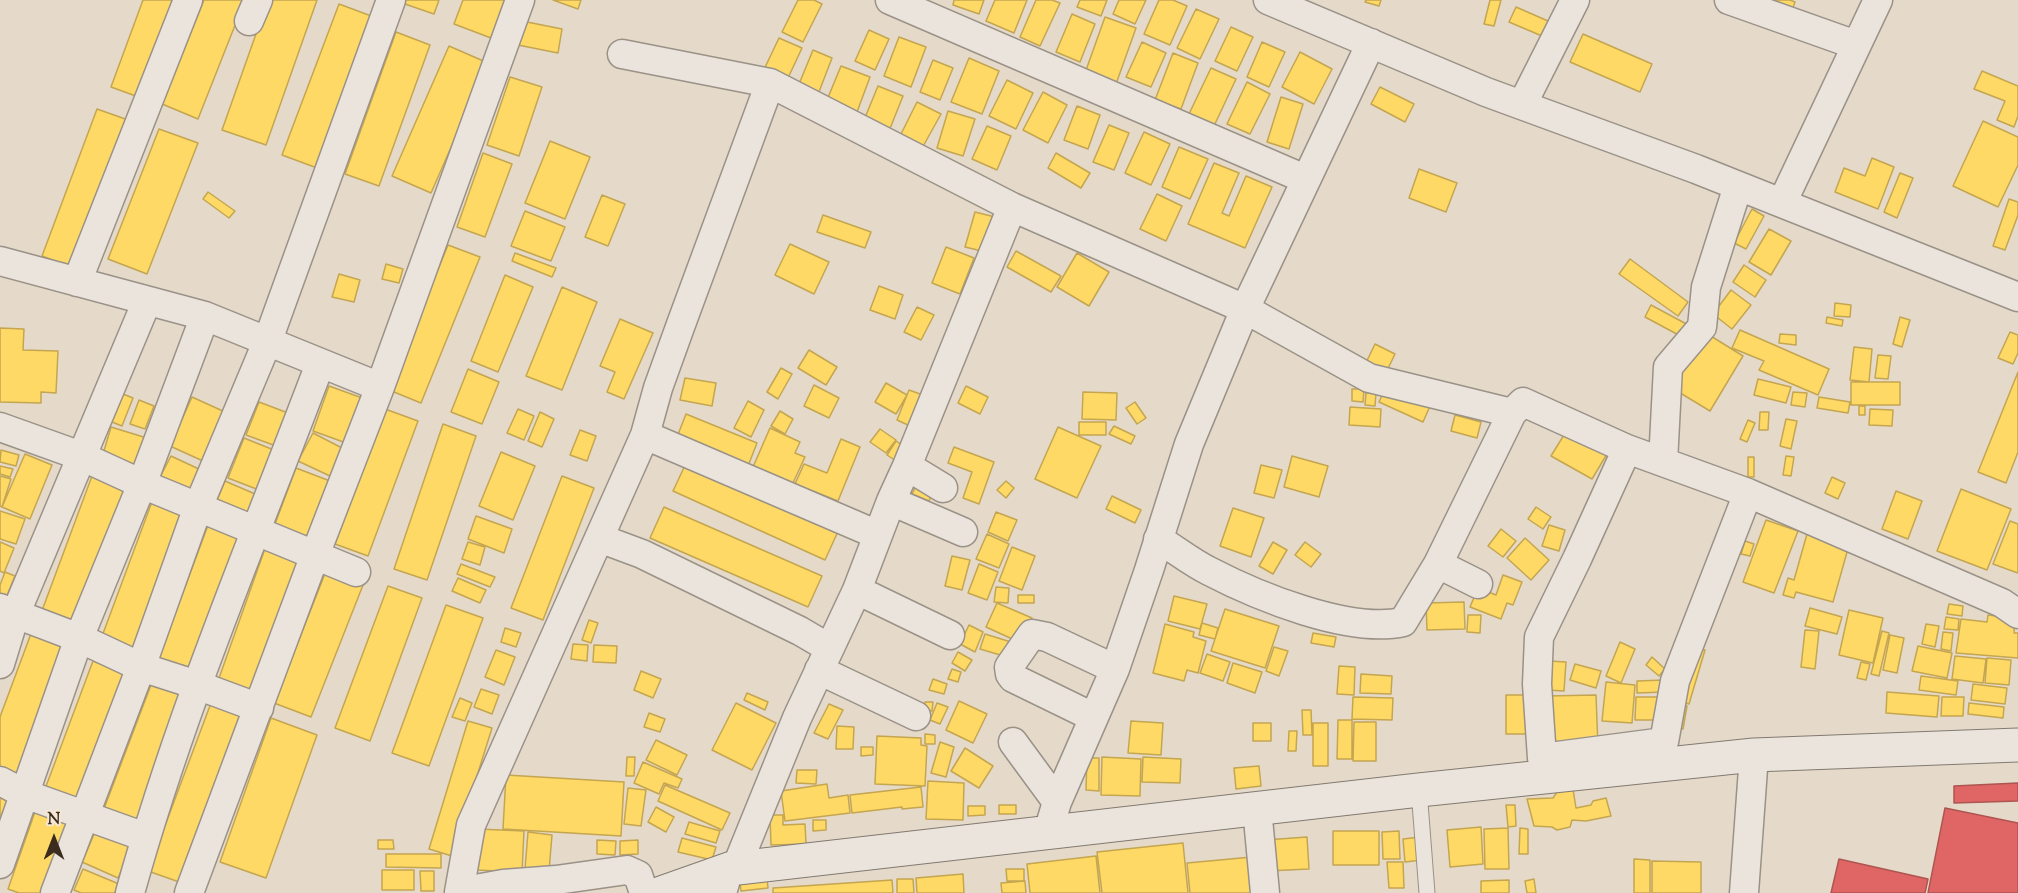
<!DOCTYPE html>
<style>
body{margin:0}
#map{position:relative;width:2018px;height:893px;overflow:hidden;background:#e5daca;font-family:"Sorts Mill Goudy",serif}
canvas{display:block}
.north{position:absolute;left:24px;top:809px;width:60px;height:60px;-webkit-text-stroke:4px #f6e8d5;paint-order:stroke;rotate:0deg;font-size:16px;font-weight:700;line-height:24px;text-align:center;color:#3b2c1d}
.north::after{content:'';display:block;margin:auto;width:21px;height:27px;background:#3b2c1d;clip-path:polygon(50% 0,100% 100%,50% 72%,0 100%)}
</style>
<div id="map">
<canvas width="2018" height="893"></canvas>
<div class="north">N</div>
</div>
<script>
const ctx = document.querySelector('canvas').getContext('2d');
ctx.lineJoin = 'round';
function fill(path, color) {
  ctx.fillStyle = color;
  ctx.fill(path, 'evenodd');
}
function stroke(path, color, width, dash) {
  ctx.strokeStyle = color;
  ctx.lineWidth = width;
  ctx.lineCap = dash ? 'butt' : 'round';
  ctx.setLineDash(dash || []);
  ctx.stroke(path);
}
const homes = new Path2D(`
 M143 0H180L144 99 111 87Z
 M204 0H245L198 119 162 104Z
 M268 0H317L266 145 222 130Z
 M403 0H439L434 14 402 3Z
 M463 0H505L491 38 454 24Z
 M553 0H581L578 9Z
 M798 0H814L822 4 803 42 782 32Z
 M954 0H984L979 14 953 5Z
 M995 0H1027L1014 33 986 21Z
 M1036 0H1052L1060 3 1040 46 1020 37Z
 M1080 0H1107L1101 16 1077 7Z
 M1119 0H1146L1135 24 1113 14Z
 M1159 0H1173L1187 6 1170 45 1144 34Z
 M1366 0H1381L1379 6 1365 2Z
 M1490 0H1501L1494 26 1484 24Z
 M1762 0H1790L1795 2 1790 16Z
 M339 4 374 17 317 168 282 155Z
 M1516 7 1548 21 1542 36 1509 22Z
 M1196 9 1219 19 1200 59 1177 48Z
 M1072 14 1095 24 1080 62 1056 52Z
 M1105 17 1136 28 1116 84 1085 73Z
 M522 21 562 29 558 53 518 45Z
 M1231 27 1253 37 1237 71 1215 61Z
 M869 30 889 39 875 70 855 61Z
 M396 32 430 45 379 186 345 174Z
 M1583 34 1652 64 1640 92 1570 62Z
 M899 37 926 47 911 87 884 76Z
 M779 38 802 48 781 93 758 82Z
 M1142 42 1166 53 1151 87 1126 77Z
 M1262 42 1285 52 1269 87 1247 77Z
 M449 46 488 63 431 193 392 176Z
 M813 50 832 58 817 97 797 89Z
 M1300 52 1332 69 1314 104 1282 87Z
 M1173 53 1198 63 1181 109 1155 100Z
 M969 58 999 71 982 114 951 102Z
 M933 60 953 68 940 100 920 92Z
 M841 66 870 77 857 112 827 100Z
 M1211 68 1236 79 1214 126 1189 114Z
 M1982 71 2018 86V116L2014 127 1997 120 2005 101 1974 89Z
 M510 77 542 87 519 156 487 145Z
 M1007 80 1033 93 1016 129 989 116Z
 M1247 82 1270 94 1250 134 1227 124Z
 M878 86 903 96 889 131 864 120Z
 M1380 87 1414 104 1405 122 1371 104Z
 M1043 92 1067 105 1048 143 1023 130Z
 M1281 97 1303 104 1289 149 1267 142Z
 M917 102 941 114 921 150 899 138Z
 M1077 106 1100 115 1088 149 1064 140Z
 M97 109 131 121 76 269 42 256Z
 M948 111 975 119 963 156 937 148Z
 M1983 121 2018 137V165L1998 207 1953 186Z
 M1109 125 1129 133 1114 170 1093 162Z
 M987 126 1011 136 997 170 972 159Z
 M159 129 198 143 147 274 108 259Z
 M1144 132 1170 144 1151 185 1125 173Z
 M550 141 590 157 565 219 525 203Z
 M1179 147 1208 159 1190 199 1162 187Z
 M483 153 512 164 485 237 457 227Z
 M1056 153 1090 173 1081 188 1048 168Z
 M1872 158 1894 167 1878 209 1835 192 1844 168 1865 176Z
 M1214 163 1239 173 1222 213 1229 216 1246 176 1272 187 1245 248 1188 224Z
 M1419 169 1457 183 1446 212 1409 198Z
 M1900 173 1913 178 1897 218 1884 212Z
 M208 192 235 211 229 218 203 199Z
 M1157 194 1182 206 1166 241 1140 229Z
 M602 195 625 204 608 246 585 237Z
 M2009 199 2018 202V215L2005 250 1993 246Z
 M1752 209 1764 216 1746 249 1734 243Z
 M525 211 565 227 551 261 511 246Z
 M975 212 999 218 990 253 965 247Z
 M823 215 871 232 865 248 817 232Z
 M1769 229 1791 241 1771 275 1749 262Z
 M790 244 829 262 814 294 775 275Z
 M448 245 480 257 421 403 389 390Z
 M946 247 974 258 960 294 932 283Z
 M1016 251 1061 276 1051 292 1007 267Z
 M515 253 556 268 552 277 512 261Z
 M1077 253 1109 272 1089 306 1057 287Z
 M1630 259 1688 302 1678 316 1619 274Z
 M386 264 403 269 399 283 382 279Z
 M1744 265 1766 280 1755 297 1733 282Z
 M339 274 360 280 354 302 332 297Z
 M505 275 533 287 498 372 471 361Z
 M879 286 903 295 895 319 870 310Z
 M562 287 597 302 562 390 526 376Z
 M1731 290 1751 305 1732 329 1713 314Z
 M1835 303 1851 305 1850 317 1834 316Z
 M1651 305 1692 327 1686 339 1645 317Z
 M917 307 934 315 921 340 904 332Z
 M1827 317 1843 320 1842 326 1826 323Z
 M1900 317 1910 320 1902 347 1893 344Z
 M620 319 653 333 624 399 607 392 615 372 600 366Z
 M0 328 24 329 23 350 58 351 56 393 41 392V403L0 402Z
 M1740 330 1829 369 1818 395 1759 370 1764 361 1732 348Z
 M2010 332 2018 335V353L2013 364 1998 358Z
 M1706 333 1743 356 1710 411 1672 388Z
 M1780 334 1796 335V345L1779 343Z
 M1375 344 1395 354 1382 381 1362 371Z
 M1854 347 1872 349 1869 382 1850 380Z
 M809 350 837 367 826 385 798 368Z
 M1878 355 1891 356 1888 379 1875 378Z
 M781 368 792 374 778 399 767 392Z
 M468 369 499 382 482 424 451 412Z
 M2018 372V452L2006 483 1978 472Z
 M685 378 716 383 712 406 680 400Z
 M1758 379 1791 387 1786 403 1754 395Z
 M1851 382H1900V405H1851Z
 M886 383 907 395 896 414 875 402Z
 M1387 384 1431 404 1423 422 1379 402Z
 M814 385 839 398 829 418 804 406Z
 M329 386 365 399 349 444 313 431Z
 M966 386 988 397 980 414 958 403Z
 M1352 389H1364L1363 402 1352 401Z
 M909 390 923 395 910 426 897 420Z
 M1083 392 1117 393 1116 420 1082 419Z
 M1793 392 1807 393 1805 407 1791 405Z
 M1366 393H1376L1375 406 1365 405Z
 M123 394 133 398 122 426 112 422Z
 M192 397 225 412 203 461 170 446Z
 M1819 397 1850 402 1848 413 1817 408Z
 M139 400 154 406 145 429 130 424Z
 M748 401 764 410 751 437 734 428Z
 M259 402 288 413 276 446 246 435Z
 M1135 402 1146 418 1137 424 1126 408Z
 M1859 406H1865V415H1859Z
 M1350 407 1381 409 1380 427 1349 425Z
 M385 409 418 421 368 556 335 544Z
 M518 409 534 416 524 440 507 433Z
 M1870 409 1893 410 1892 426 1869 425Z
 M780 411 793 419 785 434 771 426Z
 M540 412 554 419 542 447 528 441Z
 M1760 412H1769L1768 430H1759Z
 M686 414 757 443 748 466 677 437Z
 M1455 415 1481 422 1477 438 1451 431Z
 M1786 419 1797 421 1791 449 1780 446Z
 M1748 420 1755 423 1747 442 1740 439Z
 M1079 422H1106V435H1079Z
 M443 424 476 436 427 580 394 569Z
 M1114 426 1135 436 1131 444 1109 434Z
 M111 427 150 439 141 471 101 461Z
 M1058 427 1101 446 1077 498 1035 479Z
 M770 428 800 442 795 453 805 457 792 485 753 467Z
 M880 429 896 440 886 453 870 442Z
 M580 430 596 436 587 461 570 455Z
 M1567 430 1607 454 1592 479 1551 456Z
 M313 433 344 449 330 476 298 461Z
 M244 438 274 450 259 490 228 478Z
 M841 439 860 447 838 501 795 484 804 464 827 473Z
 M896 441 911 451 902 465 887 455Z
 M954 447 994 462 979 504 963 498 972 472 948 463Z
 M1 450 19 455 16 466 0 462Z
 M501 452 535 466 513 520 479 506Z
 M25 454 52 465 30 519 2 507Z
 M171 456 201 470 190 494 159 479Z
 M1292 456 1328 466 1319 497 1284 487Z
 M1786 456 1794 457 1791 476 1783 475Z
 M1748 457H1754V477H1748Z
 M688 459 840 527 825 560 673 491Z
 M1261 465 1282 470 1274 498 1254 493Z
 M0 466 13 469 10 477 0 474Z
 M296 468 330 481 309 537 275 524Z
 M0 476 11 479 2 507 0 506Z
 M92 476 130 490 77 630 40 616Z
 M562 476 594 488 543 620 511 608Z
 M1832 477 1845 483 1838 499 1825 493Z
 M225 481 262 497 252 521 215 505Z
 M1006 481 1014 488 1006 498 997 490Z
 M918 482 934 489 929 501 912 494Z
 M1961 489 2011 509 1987 570 1937 551Z
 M1896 491 1922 501 1908 539 1882 529Z
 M1112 496 1141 510 1135 523 1106 509Z
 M153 499 190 512 138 652 101 639Z
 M664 507 822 576 808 607 650 538Z
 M1536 507 1551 517 1543 529 1528 519Z
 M1233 508 1264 518 1251 557 1220 546Z
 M0 511 25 519 16 544 0 539Z
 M996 512 1017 520 1008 541 988 532Z
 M476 516 512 529 504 553 468 539Z
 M210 520 243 532 192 671 158 659Z
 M1766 520 1798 531 1774 593 1743 582Z
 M2010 521 2018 524V573L1993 564Z
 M1549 525 1565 530 1559 551 1542 546Z
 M1501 529 1516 541 1503 557 1488 546Z
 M987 534 1009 544 999 568 976 559Z
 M1807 534 1849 545 1833 602 1796 592 1794 598 1783 595 1788 578 1794 580Z
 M1525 538 1549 560 1531 580 1507 558Z
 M1745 541 1754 544 1750 556 1741 554Z
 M0 542 14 548 4 573 0 571Z
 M468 542 485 547 480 565 462 559Z
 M1273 542 1287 550 1273 574 1259 566Z
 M1305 542 1321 554 1311 567 1295 555Z
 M267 543 304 556 254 695 218 681Z
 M1012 547 1035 556 1022 590 999 581Z
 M952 556 970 560 962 590 945 586Z
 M461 564 495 577 490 587 457 574Z
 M979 564 998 572 987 600 968 593Z
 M328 566 365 580 311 717 274 703Z
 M5 572 15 576 4 603 0 601V585Z
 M1503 575 1522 582 1513 605 1507 603 1501 619 1470 607 1478 588 1496 595Z
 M458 578 486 590 480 603 452 591Z
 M388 586 422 598 370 741 335 728Z
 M996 587 1009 588 1008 603 994 602Z
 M1018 595H1034V603H1018Z
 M1174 596 1207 604 1200 629 1168 621Z
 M1464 602 1465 629 1427 630 1426 603Z
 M997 603 1032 618 1021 643 986 627Z
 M1949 604 1963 606 1962 616 1947 614Z
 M446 605 483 618 429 766 392 753Z
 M1810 608 1842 617 1837 634 1805 626Z
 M1225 609 1279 626 1265 668 1211 651Z
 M1849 610 1883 618 1873 663 1839 655Z
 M1468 615H1481L1480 633 1467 632Z
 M1988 615 2015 618 2014 633H2018V658L1956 653 1961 619 1987 622Z
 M1946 617 1959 619 1958 630 1944 629Z
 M589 620 598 623 591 643 582 640Z
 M1202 623 1218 628 1215 639 1199 635Z
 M1165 624 1194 632 1193 637 1206 641 1198 673 1187 670 1184 681 1153 673Z
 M1926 624 1939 626 1935 647 1922 644Z
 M969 625 983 632 975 652 960 644Z
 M505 628 521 633 516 647 501 642Z
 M1805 630 1819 631 1815 669 1801 667Z
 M32 631 71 646 20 783 0 775V717Z
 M1882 631 1889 633 1879 676 1871 674Z
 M1943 632 1953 633 1951 651 1941 649Z
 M1313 633 1336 637 1334 647 1311 643Z
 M985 634 1011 642 1007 657 980 649Z
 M1890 635 1904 638 1897 673 1883 670Z
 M1620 642 1635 649 1621 683 1606 676Z
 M573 644 588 645 587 661 571 659Z
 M594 645 617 646 616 663 593 662Z
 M1918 646 1952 653 1947 678 1912 671Z
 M1274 647 1288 651 1279 676 1266 671Z
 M1693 647 1705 650 1689 704 1677 700Z
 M496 650 515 657 504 685 485 677Z
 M958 652 972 660 965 671 952 663Z
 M1207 654 1230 662 1223 681 1200 673Z
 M1955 656 1986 659 1983 683 1952 679Z
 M1652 657 1665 669 1659 676 1646 665Z
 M1987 658 2011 660 2009 685 1985 683Z
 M93 661 130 675 82 803 45 789Z
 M1549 661 1566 662 1564 691 1547 690Z
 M1861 662 1870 664 1866 680 1857 678Z
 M1233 663 1262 672 1255 693 1227 683Z
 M1575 664 1601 671 1596 688 1570 680Z
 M1339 666 1355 667 1354 695 1337 694Z
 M952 669 961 672 958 682 948 679Z
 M641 671 661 679 653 698 634 690Z
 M1361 674 1392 676 1391 694 1360 693Z
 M1921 676 1958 681 1956 695 1919 690Z
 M154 677 188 689 137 827 102 814Z
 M933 679 947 684 944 694 929 690Z
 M1664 680V692L1637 693V681Z
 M1606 682 1635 685 1632 723 1602 721Z
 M1973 684 2007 688 2005 704 1971 700Z
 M481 689 499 695 492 714 474 707Z
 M1887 692 1939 696 1937 717 1886 713Z
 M747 693 768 702 765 710 744 700Z
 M214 695 248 708 182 883 148 871Z
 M1506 695H1530V734H1506Z
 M1596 695 1598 747 1549 748 1547 696Z
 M1353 697 1393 698 1392 720 1352 719Z
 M1636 697H1661V720H1635Z
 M1942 697H1964L1963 716H1941Z
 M460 698 472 703 465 721 452 717Z
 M959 701 987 714 973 743 946 730Z
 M925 702H933L932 711 924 710Z
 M736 703 776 723 752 770 712 750Z
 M937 703 948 707 940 724 930 720Z
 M1969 703 2004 707 2003 718 1968 714Z
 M829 704 843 710 828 739 814 733Z
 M1676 704 1687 706 1683 729 1672 727Z
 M1302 710H1311L1312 735H1303Z
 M649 713 665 719 660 732 644 727Z
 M271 718 317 735 266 878 220 862Z
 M1338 720H1352V759H1337Z
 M468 721 492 728 452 856 429 849Z
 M1131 721 1163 723 1161 755 1128 753Z
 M1354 722H1376V761H1353Z
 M1253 723H1271V741H1253Z
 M1313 723H1328V766H1313Z
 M837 726 854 727 853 749H836Z
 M1289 731H1297L1296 751H1288Z
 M925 734 935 735V744H925Z
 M877 736 921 738V745L927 746 925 786 875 784Z
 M656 740 687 755 677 775 646 760Z
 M940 742 954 747 946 777 931 773Z
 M861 747H873V755L861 756Z
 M965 748 993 766 979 788 951 771Z
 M627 757H635L634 776H626Z
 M1102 757 1141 759 1140 796 1101 795Z
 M1143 757 1181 759 1180 783 1142 782Z
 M1087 758H1099V791L1086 790Z
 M643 762 682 779 678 788 664 783 659 794 634 783Z
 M1259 766 1261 786 1236 789 1234 768Z
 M797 770H817L816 784 796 783Z
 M506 775 624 782 621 836 503 829Z
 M928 781 964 783 963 820 926 819Z
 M1572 783 1576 808 1591 805 1593 801 1606 798 1611 816 1586 821 1572 820 1570 827 1557 830 1552 827 1534 826 1527 799 1553 798 1562 785Z
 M827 784 829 798 848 795 850 813 785 821 781 791Z
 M665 785 730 813 722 830 658 801Z
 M921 787 923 807 902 809V807L852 813 850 795Z
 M628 788 646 790 641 826 624 824Z
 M0 791 17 797 0 844Z
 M999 805H1016V814H999Z
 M1506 805H1515L1516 826 1508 827Z
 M968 806H985V815L968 816Z
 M656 807 674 817 666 832 648 822Z
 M36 809 73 822 47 893H19L8 889Z
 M770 815H783V825L805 824 806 844 771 845Z
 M813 820H826V830L813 831Z
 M689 822 720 831 716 843 685 834Z
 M98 825 135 840 118 878 82 862Z
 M1481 827 1483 864 1450 867 1447 830Z
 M1508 828 1509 869H1485L1484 829Z
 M1520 828 1528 829V854H1519Z
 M477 829 524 831 522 872 476 870Z
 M1333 831H1379V865H1333Z
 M1399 831 1400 859H1383L1382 832Z
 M528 832 552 835 549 871 525 869Z
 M1307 837 1309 869 1267 871 1265 840Z
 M1420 837 1422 860 1405 862 1403 839Z
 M682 838 716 847 712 860 678 852Z
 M378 840H393L394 849H378Z
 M597 840 616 841 615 855 597 854Z
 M638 840V854L620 855V841Z
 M1183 843 1188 893H1102L1097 852Z
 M386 854H441V868L386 867Z
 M1096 856 1100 893H1030L1027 864Z
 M1252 857 1255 893H1190L1187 863Z
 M1634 859 1650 860V893H1634Z
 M1652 861 1701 862V893H1652Z
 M1387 862H1403L1404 888H1389Z
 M83 869 119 884 115 893H81L74 890Z
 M1006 869H1024V881H1007Z
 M382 870H414V890H382Z
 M420 871H434V891H421Z
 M963 874 964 893H917L916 878Z
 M767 879 768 888 741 891 740 881Z
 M897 879H913L914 893H897Z
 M1534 879 1536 893H1527L1525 881Z
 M892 880 893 893H773V888Z
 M1509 880V893H1481V881Z
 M1025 881 1026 893H1002L1001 883Z`);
fill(homes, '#ffd966');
stroke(homes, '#c4a550', 1.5);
const shops = new Path2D(`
 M2018 783V801L1954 803V786Z
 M1945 808 2018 823V893H1928Z
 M1839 859 1928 879 1925 893H1831Z`);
fill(shops, '#e06666');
stroke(shops, '#ae5550', 1.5);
const lane = new Path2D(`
 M1419 790 1427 893`);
const street = new Path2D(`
 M890 0 1305 179
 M1268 0 1486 92 1696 169 2018 297
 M1729 0 1856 45
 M249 21 258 0
 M622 54 770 83 1012 207 1245 309 1369 378 1512 413
 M1522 105 1575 0
 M1782 203 1878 0
 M0 261 205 316 380 387
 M77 282 188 0
 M0 427 81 456 142 484 356 572
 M645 435 878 535
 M1627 449 1577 559 1539 637 1537 684 1542 758 1664 742 1675 681 1748 493
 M1663 462 1668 367 1702 327 1706 287 1738 186
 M907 466 943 488
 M891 501 963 532
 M599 538 642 554 800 631 829 648
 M1158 539C1175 549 1191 562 1209 571 1257 596 1349 634 1403 622L1438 564 1512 413 1523 402 1627 449 1748 493 2002 603 2018 614
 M1438 564 1478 584
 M857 590 950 635
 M0 608 79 638 141 667 197 685 259 708
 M0 664 15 615 147 301
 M819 670 916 716
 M1093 717 1013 678 1010 674 1009 667 1032 634 1047 637 1115 669
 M1013 742 1057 802
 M0 781 25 794 145 837
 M1257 808 1265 893
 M1048 832 1057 802 1115 669 1149 570 1189 444 1245 309 1371 43
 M0 864 79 638 142 484 205 316
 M736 868 797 718 857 590 891 501 907 466 1012 207
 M55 893 141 667 198 507 268 340 391 0
 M130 893C180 712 254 539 320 364
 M189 893 315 555 380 387 520 0
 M644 893 638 875 627 870 556 880 503 884 459 892 471 825 645 435 658 388 680 327 770 83
 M722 893 729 869
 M1744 893 1754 755`);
const secondary = new Path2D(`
 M661 893 729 869 1419 790 1754 755 2018 745`);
stroke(lane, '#9a9287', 17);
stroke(street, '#9a9287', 31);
stroke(secondary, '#827a70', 35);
stroke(lane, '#eae4dd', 15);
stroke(street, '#eae4dd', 28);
stroke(secondary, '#eae4dd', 33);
</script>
